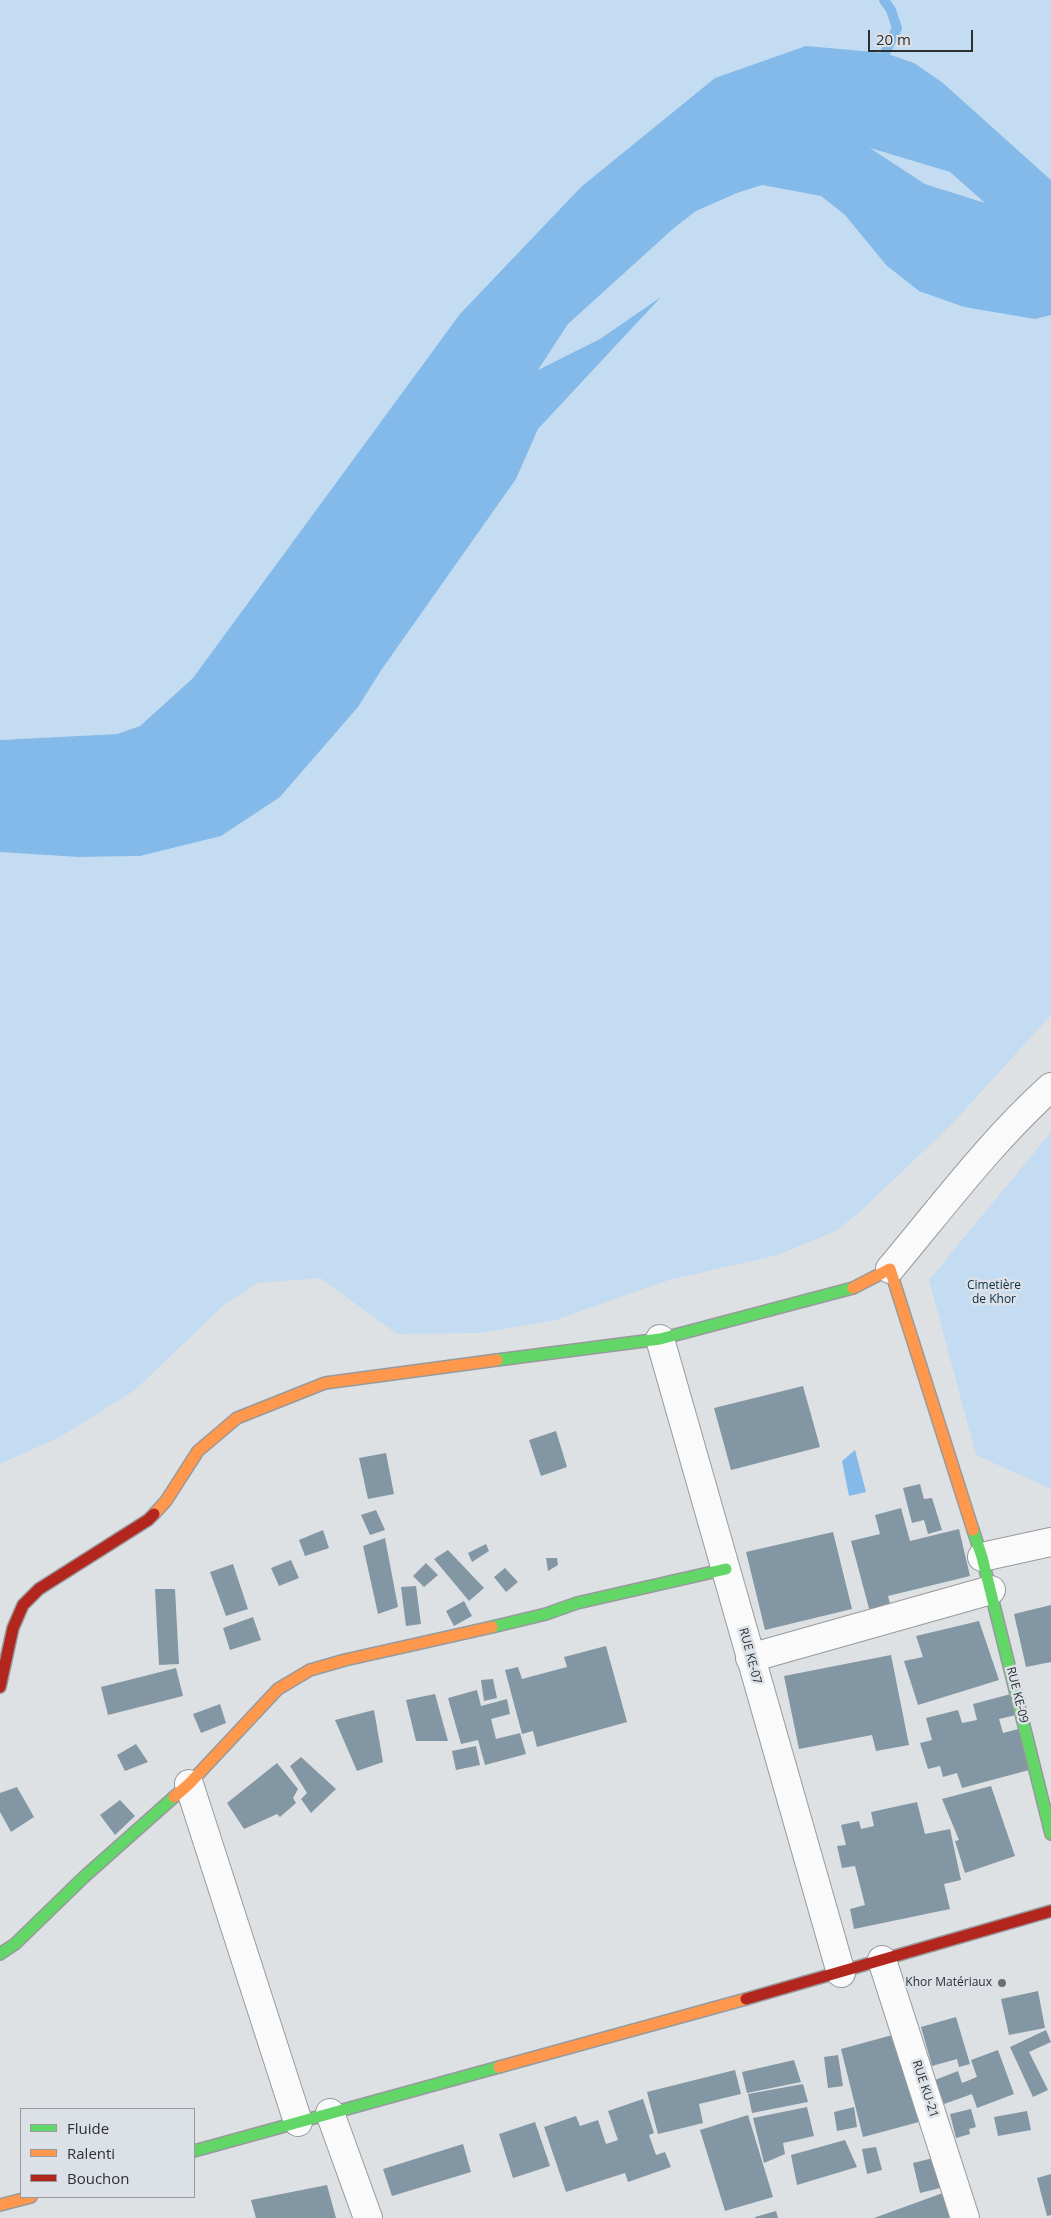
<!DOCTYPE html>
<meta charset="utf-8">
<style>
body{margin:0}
#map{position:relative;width:1051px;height:2218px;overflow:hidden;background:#dee1e4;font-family:"Open Sans",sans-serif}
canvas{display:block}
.legend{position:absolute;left:20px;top:2108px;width:175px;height:90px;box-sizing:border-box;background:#dbe1e7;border:1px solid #959a9f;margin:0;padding:6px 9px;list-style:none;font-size:15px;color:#2d3032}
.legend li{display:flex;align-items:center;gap:10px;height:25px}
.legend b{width:25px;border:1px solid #959a9f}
.scale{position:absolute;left:868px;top:30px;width:105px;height:22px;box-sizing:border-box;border:2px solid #2d3032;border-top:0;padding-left:6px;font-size:15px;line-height:18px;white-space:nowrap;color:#2d3032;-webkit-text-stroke:4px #dbe1e7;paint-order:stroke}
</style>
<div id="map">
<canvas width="1051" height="2218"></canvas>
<ul class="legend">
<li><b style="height:6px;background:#63d668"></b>Fluide</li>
<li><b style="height:6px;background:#ff974d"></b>Ralenti</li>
<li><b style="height:6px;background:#b3261e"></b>Bouchon</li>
</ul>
<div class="scale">20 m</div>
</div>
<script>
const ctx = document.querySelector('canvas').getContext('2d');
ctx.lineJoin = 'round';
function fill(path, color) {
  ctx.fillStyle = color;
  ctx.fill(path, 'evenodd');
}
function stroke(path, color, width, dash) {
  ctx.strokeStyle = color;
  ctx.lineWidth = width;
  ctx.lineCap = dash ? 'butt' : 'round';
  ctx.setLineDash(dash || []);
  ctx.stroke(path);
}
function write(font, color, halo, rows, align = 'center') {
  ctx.font = font + ' "Open Sans",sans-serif';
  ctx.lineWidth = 5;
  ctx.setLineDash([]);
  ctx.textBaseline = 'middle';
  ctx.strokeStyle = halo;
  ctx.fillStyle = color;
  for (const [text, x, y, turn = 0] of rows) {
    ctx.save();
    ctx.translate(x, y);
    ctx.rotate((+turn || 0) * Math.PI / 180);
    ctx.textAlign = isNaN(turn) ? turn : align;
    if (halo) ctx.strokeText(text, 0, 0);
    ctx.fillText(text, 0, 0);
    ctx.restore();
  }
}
fill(new Path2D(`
 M0 0H1051V180L943 83 806 46 193 678 140 726 117 734 0 740Z
 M868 147 950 172 986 204 925 184Z
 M762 185 821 196 845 215 886 265 1035 319 1051 315V1015L952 1124 862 1210 836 1231 778 1255 669 1280 556 1320 480 1333 397 1334 320 1278 258 1283 225 1304 135 1390 60 1437 0 1464V852L78 857 140 856 280 797 358 707 382 669 516 479 538 429 659 299 600 339 537 371 568 324 674 228 696 211 737 193Z
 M1051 1132V1489L976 1455 929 1280Z`), '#c4dcf1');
fill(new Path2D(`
 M806 46 885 53 914 63 943 83 1051 180V315L1035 319 964 307 919 291 886 265 845 215 821 196 762 185 737 193 696 211 674 228 568 324 538 370 600 339 661 297 538 429 516 479 382 669 358 707 280 797 221 836 140 856 78 857 0 852V740L117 734 140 726 193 678 460 314 581 187 715 78ZM870 148 950 172 985 203 925 184Z
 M855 1450 866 1492 849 1496 842 1461Z`), '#84bae9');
stroke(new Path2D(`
 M882 65 885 53 897 28 891 10 884 0`), '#84bae9', 10);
fill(new Path2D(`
 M803 1386 820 1447 731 1470 714 1408Z
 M556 1431 567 1467 541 1476 529 1440Z
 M386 1453 394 1494 368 1499 359 1458Z
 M920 1484 924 1499 932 1498 942 1530 928 1534 924 1520 912 1523 903 1488Z
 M901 1508 910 1541 959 1529 970 1576 888 1596 892 1611 871 1616 851 1541 880 1534 875 1515Z
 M376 1510 385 1530 370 1535 361 1515Z
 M323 1530 329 1548 305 1556 299 1540Z
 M833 1532 852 1609 765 1630 746 1552Z
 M385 1538 398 1607 378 1614 363 1546Z
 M486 1544 489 1551 472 1562 468 1553Z
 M448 1550 484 1588 469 1601 434 1559Z
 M546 1558H557L558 1565 548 1571Z
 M291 1560 299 1578 279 1586 271 1568Z
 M426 1563 438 1575 424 1587 413 1576Z
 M233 1564 248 1609 226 1616 210 1572Z
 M505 1568 518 1582 506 1592 494 1577Z
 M416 1586 421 1624 406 1626 401 1587Z
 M155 1589H175L179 1664 159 1665Z
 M464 1601 472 1616 454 1626 446 1611Z
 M1051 1605V1662L1026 1667 1014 1614Z
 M253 1617 261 1640 230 1650 223 1628Z
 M979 1621 999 1680 918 1705 904 1661 923 1657 916 1636Z
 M606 1646 627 1722 537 1747 533 1731 522 1734 505 1670 518 1667 522 1679 567 1667 564 1657Z
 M891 1655 909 1745 876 1751 872 1735 799 1749 784 1676Z
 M176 1668 183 1696 108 1715 101 1687Z
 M493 1679 497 1698 484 1701 481 1680Z
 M477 1690 481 1706 507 1699 510 1714 491 1719 496 1739 520 1733 526 1754 485 1765 478 1740 461 1744 448 1698Z
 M435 1694 448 1741H416L406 1700Z
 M1011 1694 1016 1715 999 1719 1003 1733 1022 1728 1033 1769 962 1788 957 1773 943 1777 940 1766 928 1769 920 1743 932 1740 926 1718 958 1710 962 1723 977 1720 973 1704Z
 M220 1704 226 1723 201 1733 193 1714Z
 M374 1710 383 1762 357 1771 335 1720Z
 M136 1744 148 1762 125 1771 117 1755Z
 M476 1746 480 1765 456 1770 452 1751Z
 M301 1757 336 1789 311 1813 301 1799 307 1793 290 1766Z
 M277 1763 298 1789 293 1798 296 1803 280 1817 277 1814 244 1829 227 1803Z
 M991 1786 1015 1856 965 1873 955 1841 959 1840 942 1799Z
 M17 1787 34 1817 11 1832 0 1812V1793Z
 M120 1800 135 1816 115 1835 100 1815Z
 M917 1802 925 1834 950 1829 961 1880 944 1884 950 1909 854 1929 850 1909 865 1905 855 1866 842 1868 837 1846 846 1845 841 1825 859 1821 861 1829 874 1826 871 1812Z
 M1038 1991 1045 2028 1009 2035 1001 1999Z
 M956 2017 970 2064 959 2067 957 2059 932 2066 921 2027Z
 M1046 2030 1051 2042 1029 2052 1048 2090 1033 2097 1010 2047Z
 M896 2034 919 2122 863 2137 841 2049Z
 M998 2050 1014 2094 977 2108 972 2094 944 2104 935 2080 958 2071 962 2083 977 2077 971 2060Z
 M838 2055 843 2086 828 2088 824 2057Z
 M794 2060 801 2082 747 2093 742 2072Z
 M735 2070 741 2094 699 2104 703 2123 658 2134 647 2092Z
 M803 2084 808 2102 752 2113 748 2094Z
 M643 2099 654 2133 649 2135 656 2155 665 2152 671 2167 628 2182 625 2173 566 2192 544 2127 576 2116 580 2126 598 2120 606 2144 618 2140 608 2111Z
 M807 2107 814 2136 783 2143 785 2154 764 2163 753 2118Z
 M854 2107 857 2127 837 2131 834 2112Z
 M971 2109 976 2127 969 2129 970 2134 956 2138 950 2114Z
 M1027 2111 1031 2130 998 2136 994 2117Z
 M748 2115 773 2197 725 2211 700 2130Z
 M535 2122 550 2166 513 2178 499 2134Z
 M845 2140 857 2167 797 2185 791 2155Z
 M463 2144 471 2172 392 2196 383 2169Z
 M876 2147 882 2170 867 2174 862 2149Z
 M937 2157 944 2187 920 2193 913 2163Z
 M1051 2174V2215L1047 2216 1037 2178Z
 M327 2185 336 2218H256L251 2200Z
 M951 2190 961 2218H874Z
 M776 2211 778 2218H755V2217Z`), '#8396a3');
const street = new Path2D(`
 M890 1269C942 1207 991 1141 1051 1087
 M660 1339 841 1973
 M982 1557 1051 1542
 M750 1658 991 1590
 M189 1784 298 2122
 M882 1960 965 2218
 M330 2113 368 2218`);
const fast = new Path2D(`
 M497 1360 660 1339 853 1288
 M973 1530 982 1557 1051 1834
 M492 1627 546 1614 577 1603 726 1569
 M0 1954 15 1944 84 1877 174 1797
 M194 2151 499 2067`);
const slow = new Path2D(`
 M853 1288 890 1269 973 1530
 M154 1514 166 1501 198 1451 237 1418 325 1383 497 1360
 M174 1797 189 1784 278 1689 310 1670 345 1660 492 1627
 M499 2067 746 1999
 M0 2205 31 2197`);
const jam = new Path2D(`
 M0 1687 13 1628 23 1605 39 1589 148 1520 154 1514
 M746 1999 1051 1911`);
stroke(street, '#979a9c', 30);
stroke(fast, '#979a9c', 14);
stroke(slow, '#979a9c', 14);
stroke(jam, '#979a9c', 14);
stroke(street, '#fafafb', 28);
stroke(fast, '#63d668', 11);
stroke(slow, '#ff974d', 11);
stroke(jam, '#b3261e', 11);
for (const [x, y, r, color] of [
 [1002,1983,5,"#6b6e70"]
]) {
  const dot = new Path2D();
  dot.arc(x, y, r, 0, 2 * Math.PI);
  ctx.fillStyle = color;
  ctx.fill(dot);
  stroke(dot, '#dbe1e7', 2);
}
write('12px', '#0c2d47', '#dbe1e7', [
 ["Cimetière",994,1286],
 ["de Khor",994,1300]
]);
write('12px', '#2d3032', '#dbe1e7', [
 ["RUE KE-07",750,1656,75],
 ["RUE KE-09",1017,1695,76],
 ["RUE KU-21",925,2089,72]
]);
write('12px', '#2d3032', '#dbe1e7', [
 ["Khor Matériaux",992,1983]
], 'right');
</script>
